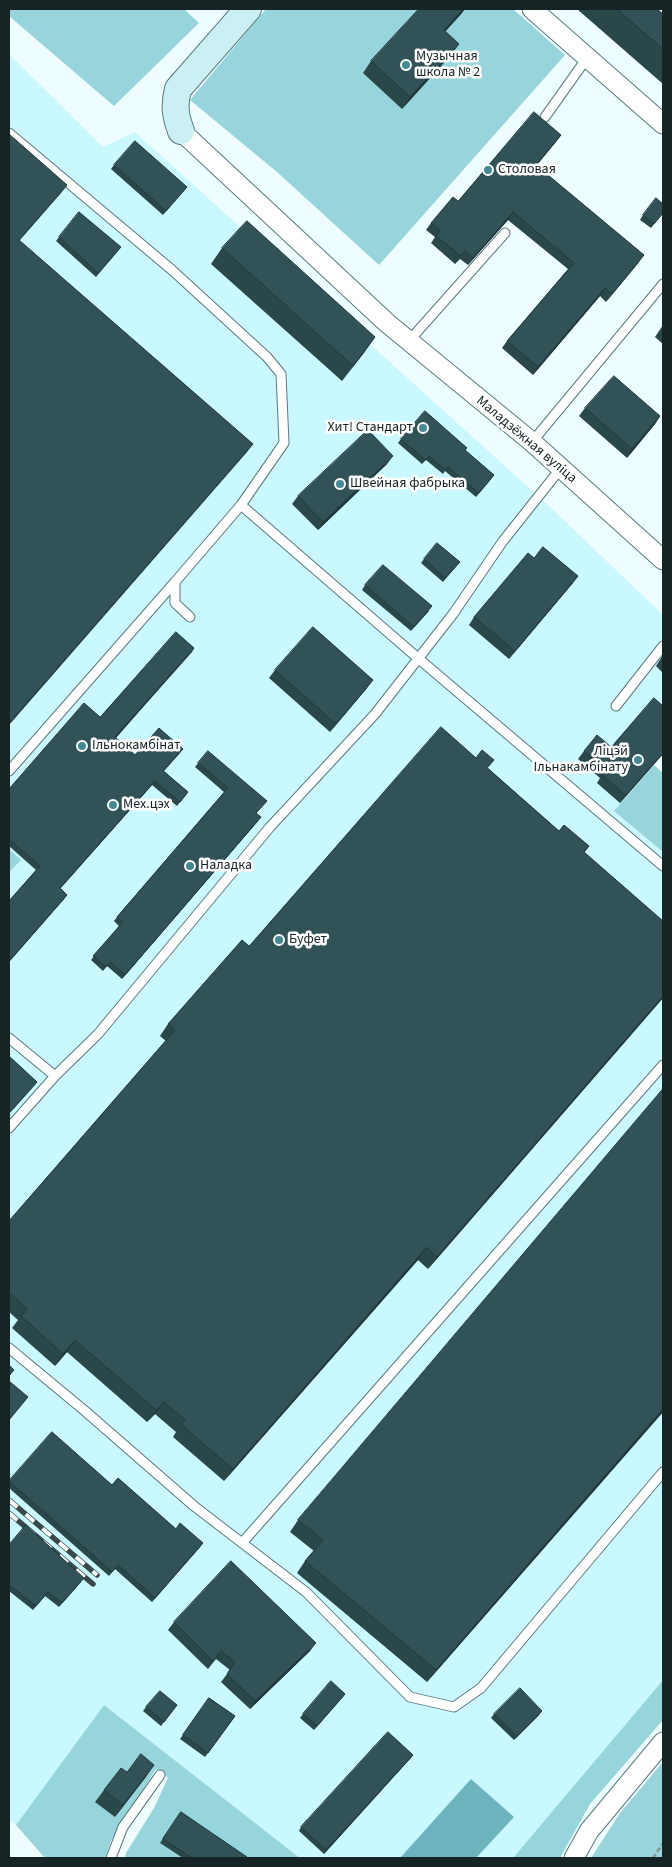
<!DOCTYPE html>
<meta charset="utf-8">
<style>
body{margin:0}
#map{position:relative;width:672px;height:1867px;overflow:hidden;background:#eefdff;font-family:"Source Sans 3",sans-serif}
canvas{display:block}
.frame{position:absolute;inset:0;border:10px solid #162426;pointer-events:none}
</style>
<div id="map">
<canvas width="672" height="1867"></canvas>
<div class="frame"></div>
</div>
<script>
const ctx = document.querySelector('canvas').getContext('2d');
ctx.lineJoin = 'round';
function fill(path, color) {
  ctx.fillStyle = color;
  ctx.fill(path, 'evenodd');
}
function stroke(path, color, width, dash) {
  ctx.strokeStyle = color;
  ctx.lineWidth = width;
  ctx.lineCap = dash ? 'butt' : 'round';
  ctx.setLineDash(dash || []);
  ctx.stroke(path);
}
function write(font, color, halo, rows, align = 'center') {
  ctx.font = font + ' "Source Sans 3",sans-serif';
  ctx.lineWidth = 5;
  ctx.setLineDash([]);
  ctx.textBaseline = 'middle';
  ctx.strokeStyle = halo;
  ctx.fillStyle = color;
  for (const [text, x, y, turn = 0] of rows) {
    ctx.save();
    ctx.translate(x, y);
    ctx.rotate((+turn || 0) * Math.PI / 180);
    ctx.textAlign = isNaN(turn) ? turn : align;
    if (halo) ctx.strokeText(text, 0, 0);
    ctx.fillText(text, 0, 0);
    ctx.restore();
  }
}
fill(new Path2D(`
 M9 54 103 147 135 132 548 505 663 615V754L614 811 663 852V1680L513 1858H300L104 1705 16 1825 9 1819Z`), '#c9f8ff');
fill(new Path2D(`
 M9 9H184L199 23 114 106 9 16Z
 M266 9H513L565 55 379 265 277 172 190 100Z
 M654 765 663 773V852L614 811Z
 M9 849 21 860 9 872Z
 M663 1680V1720L590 1804 560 1858H513Z
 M104 1705 300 1858H125L126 1853 154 1808 168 1778 156 1769 111 1841 105 1858H45L16 1825Z
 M663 1762V1858H591L620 1813Z`), '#97d5dd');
fill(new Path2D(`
 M471 1779 514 1817 476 1858H400Z`), '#6eb4be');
const lane = new Path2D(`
 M545 117 587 58
 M9 133 172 270 267 357 281 374 284 443 241 505 175 582V603L190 617
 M408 342 505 233
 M532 442 663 284
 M241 505 419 659 663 866
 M616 706 663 646
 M9 771 175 582
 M9 1038 55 1076 98 1034 270 827 375 714 453 614 503 541 561 468
 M9 1128 55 1076
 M9 1348 85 1411 194 1506 306 1592 410 1697 454 1707 481 1688 663 1472
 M242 1543 663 1065
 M111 1858 123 1827 160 1775`);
const street = new Path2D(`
 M532 9 663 124
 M181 131 387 323 532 442 663 560
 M574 1858 589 1831 663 1742`);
const secondary = new Path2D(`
 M181 131C175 115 174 105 178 89L248 9`);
stroke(lane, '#587a7f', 11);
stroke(street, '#587a7f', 21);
stroke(secondary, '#587a7f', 28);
stroke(new Path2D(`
 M653 1858 663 1843`), '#879698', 2.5, [5, 2.5]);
stroke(lane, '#fff', 9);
stroke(street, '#fff', 19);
stroke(secondary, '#cbf0f4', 26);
const rail = new Path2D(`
 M9 1500 97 1575
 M9 1513 93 1584`);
stroke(rail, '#3a484a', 5.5);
stroke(rail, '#fff', 4, [11]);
fill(new Path2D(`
 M577 9H657L663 14V84Z
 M462 13 445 32 459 44 450 56 402 109 363 73 371 61Z
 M561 135 537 165 639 262 606 302 600 296 533 375 502 348 507 341 568 269 508 220 468 265 460 259 455 264 431 243 435 237 426 230 431 223 458 201Z
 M114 165 187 187 163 215 111 169Z
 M663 213 651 228 640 220 643 215Z
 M59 237 118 251 96 277 56 241Z
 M222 248 375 337 342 381 211 264Z
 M663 325V344L655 337Z
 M585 408 660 416 655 424 627 458 579 416Z
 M401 439 465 451 491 479 476 497 445 471 443 474 426 460 422 464 398 443Z
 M387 464 318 530 292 504 298 496Z
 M534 558 578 576 572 584 509 659 469 625 474 617Z
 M424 559 460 562 443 582 421 563Z
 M365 585 429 611 411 631 362 590Z
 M194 648 116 738 135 755 180 753 164 771 188 792 177 806 152 785 60 889 64 899 9 962V901L36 870 9 846V789Z
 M663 655V673L656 666Z
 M275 670 367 688 330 732 269 678Z
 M663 706V754L620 803 597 783 600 778 578 759 584 751 611 747Z
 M198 763 267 801 256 813 258 821 122 979 107 966 103 971 91 960 119 926 114 921 117 917 224 792 195 767Z
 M488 768 559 831 589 846 584 853 663 998 428 1269 418 1260 224 1481 173 1437 176 1432 155 1414 147 1422 67 1352 55 1366 12 1328 18 1320 9 1312V1221L166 1041 160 1036 168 1024 249 946Z
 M663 1089V1412L427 1682 297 1573 305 1561 314 1551 290 1532 298 1520Z
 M9 1481 112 1485 176 1529 200 1547 152 1602 115 1569 109 1576 9 1488Z
 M9 1545 81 1582 59 1607 45 1596 33 1610 9 1591Z
 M174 1622 310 1651 250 1709 221 1682 230 1670 216 1659 208 1669 168 1630Z
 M345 1694 314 1730 300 1718 303 1714Z
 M209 1698 235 1716 205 1757 180 1739Z
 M177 1705 161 1726 143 1711 146 1707Z
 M494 1714 539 1715 514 1740 491 1718Z
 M413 1755 324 1854 299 1831 301 1827Z
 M154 1765 115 1817 95 1802 104 1790 127 1772Z
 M181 1812 246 1858H183L160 1843Z`), '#2a474a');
fill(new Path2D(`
 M463 9H465L462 13 435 42 444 30Z
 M459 44 450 56 402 109 410 97Z
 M561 135 556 142 531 172 536 165Z
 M67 185 61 193 13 248 19 240Z
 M513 212 508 220 468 265 473 258Z
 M644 255 639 262 606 302 612 294Z
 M605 288 600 296 533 375 538 367Z
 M375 337 364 353 342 381 353 366Z
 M660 416 655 424 627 458 632 449Z
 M253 444 247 452 9 725V723Z
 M393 456 387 464 318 530 323 522Z
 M578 576 572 584 509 659 515 651Z
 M194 648 192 652 112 742 115 737Z
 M373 680 367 688 330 732 336 724Z
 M663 753V754L620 803 626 795Z
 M155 781 152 785 57 892 60 888Z
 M261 817 258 821 122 979 125 975Z
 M67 895 64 899 9 962V961Z
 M663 996V998L428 1269 437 1257Z
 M37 1082 34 1086 9 1114V1113Z
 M427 1247 418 1260 224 1481 233 1469Z
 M75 1340 67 1352 55 1366 63 1354Z
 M164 1402 155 1414 147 1422 156 1410Z
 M663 1409V1412L427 1682 436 1670Z
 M203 1543 200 1547 152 1602 155 1598Z
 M316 1643 310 1651 250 1709 255 1701Z
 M345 1694 342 1698 314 1730 317 1726Z
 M542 1711 539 1715 514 1740 517 1736Z
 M413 1755 410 1759 324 1854 326 1850Z
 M154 1765 146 1777 115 1817 123 1805Z`), '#22393c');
const building = new Path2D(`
 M419 9H463L444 30 459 44 410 97 371 61Z
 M617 9H657L663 14V49Z
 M534 112 561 135 536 165 644 255 612 294 605 288 538 367 507 341 574 263 513 212 473 258 465 251 461 256 436 236 440 231 431 223 453 197 458 201Z
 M9 134 67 185 19 240 253 444 9 723Z
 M135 141 187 187 166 211 114 165Z
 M656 198 663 204V213L654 224 643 215Z
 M79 212 121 247 98 273 59 237Z
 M247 221 375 337 353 366 222 248Z
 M614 376 660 416 632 449 585 408Z
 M425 411 467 448 465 450 494 475 479 493 448 467 445 470 429 456 425 460 401 439Z
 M368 430 393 456 323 522 298 496Z
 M437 543 460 562 445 578 424 559Z
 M543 547 578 576 515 651 474 617 528 553 534 558Z
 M383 565 432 606 414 627 365 585Z
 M313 627 373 680 336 724 275 670Z
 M176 632 194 648 115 737 135 755 159 728 183 749 163 771 188 792 180 802 155 781 60 888 67 895 9 961V901L40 866 9 839V789L84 703 100 717Z
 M654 698 663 706V753L626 795 602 775 606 770 584 751 597 735 611 747Z
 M441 727 476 758 482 750 494 760 487 768 559 831 564 825 589 846 584 852 663 921V996L437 1257 427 1247 233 1469 181 1425 185 1420 164 1402 156 1410 75 1340 63 1354 21 1316 27 1309 9 1293V1221L175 1030 168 1024 242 940 249 946Z
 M208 751 267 801 256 813 261 817 125 975 110 962 106 967 93 956 123 922 117 917 228 788 198 763Z
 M9 1056 37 1082 9 1113Z
 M663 1089V1409L436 1670 305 1561 323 1540 298 1520Z
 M9 1365 14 1370 9 1376Z
 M9 1381 28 1397 9 1420Z
 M52 1432 112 1485 118 1478 176 1529 180 1523 203 1543 155 1598 118 1565 112 1572 9 1481Z
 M26 1525 84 1578 62 1603 48 1592 36 1606 9 1585V1545Z
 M231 1561 316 1643 255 1701 227 1674 235 1662 221 1651 213 1661 174 1622Z
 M331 1681 345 1694 317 1726 303 1714Z
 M520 1688 542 1711 517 1736 494 1714Z
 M160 1691 177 1705 164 1722 146 1707Z
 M209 1698 235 1716 208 1753 183 1735Z
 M388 1732 413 1755 326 1850 301 1827Z
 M141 1754 154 1765 123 1805 104 1790 121 1768 127 1772Z
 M181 1812 247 1857 246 1858H192L163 1839Z`);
fill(building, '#315256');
stroke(building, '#22393c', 1);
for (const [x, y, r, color] of [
 [406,65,5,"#428992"],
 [488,170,5,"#428992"],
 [423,428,5,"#428992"],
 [340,484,5,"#428992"],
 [82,746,5,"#428992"],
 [638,760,5,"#428992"],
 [113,805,5,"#428992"],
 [190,866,5,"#428992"],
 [279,940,5,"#428992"]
]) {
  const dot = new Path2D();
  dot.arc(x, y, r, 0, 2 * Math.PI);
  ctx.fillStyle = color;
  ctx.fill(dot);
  stroke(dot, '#fff', 2);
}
write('14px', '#162426', '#fff', [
 ["Музычная",416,57],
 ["школа № 2",416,73],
 ["Столовая",498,170],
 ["Хит! Стандарт",413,428,"right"],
 ["Швейная фабрыка",350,484],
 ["Ільнокамбінат",92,746],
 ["Ліцэй",628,752,"right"],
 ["Ільнакамбінату",628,768,"right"],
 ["Мех.цэх",123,805],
 ["Наладка",200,866],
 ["Буфет",289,940]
], 'left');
write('14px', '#162426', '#fff', [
 ["Маладзёжная вуліца",526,440,40]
]);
</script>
